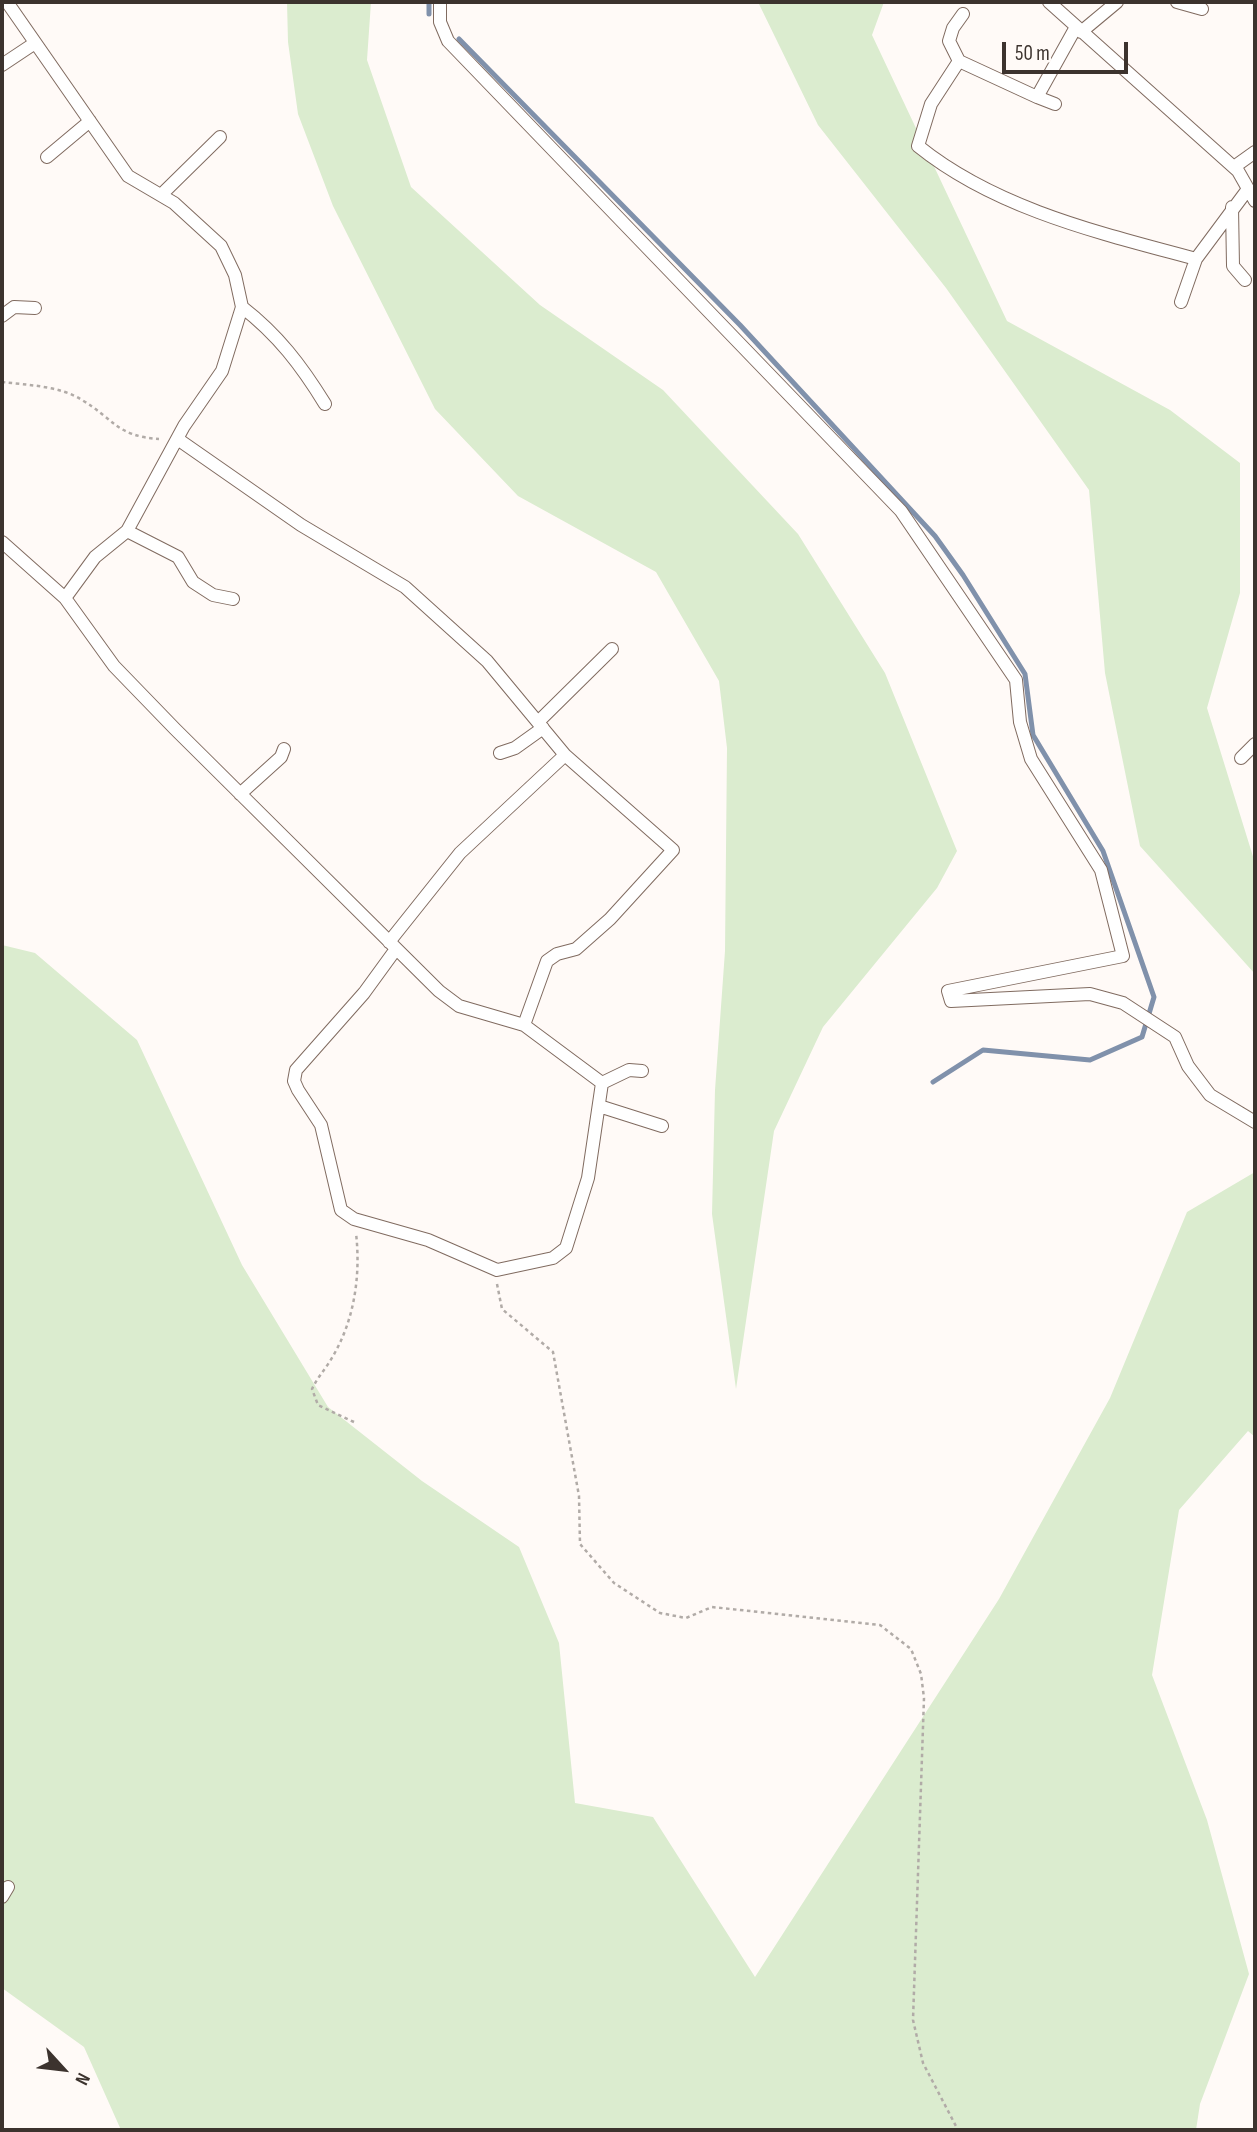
<!DOCTYPE html>
<style>
body{margin:0}
#map{position:relative;width:1257px;height:2132px;overflow:hidden;background:#fffaf7;font-family:"Sofia Sans Condensed",sans-serif}
canvas{display:block}
.frame{position:absolute;inset:0;border:4px solid #3c332e;pointer-events:none}
.north{position:absolute;left:28px;top:2034px;width:70px;height:70px;-webkit-text-stroke:5px #fffaf7;paint-order:stroke;rotate:117deg;font-size:19px;font-weight:700;line-height:28px;text-align:center;color:#3c332e}
.north::after{content:'';display:block;margin:auto;width:24px;height:32px;background:#3c332e;clip-path:polygon(50% 0,100% 100%,50% 72%,0 100%)}
.scale{position:absolute;left:1002px;top:42px;width:126px;height:32px;box-sizing:border-box;border:4px solid #3c332e;border-top:0;padding-left:9px;font-size:21px;line-height:24px;white-space:nowrap;color:#3c332e;-webkit-text-stroke:5px #fffaf7;paint-order:stroke}
</style>
<div id="map">
<canvas width="1257" height="2132"></canvas>
<div class="frame"></div>
<div class="north">N</div>
<div class="scale">50 m</div>
</div>
<script>
const ctx = document.querySelector('canvas').getContext('2d');
ctx.lineJoin = 'round';
function fill(path, color) {
  ctx.fillStyle = color;
  ctx.fill(path, 'evenodd');
}
function stroke(path, color, width, dash) {
  ctx.strokeStyle = color;
  ctx.lineWidth = width;
  ctx.lineCap = dash ? 'butt' : 'round';
  ctx.setLineDash(dash || []);
  ctx.stroke(path);
}
fill(new Path2D(`
 M287 2H371L367 60 411 187 540 305 663 390 798 534 885 673 957 851 937 888 823 1027 774 1131 736 1389 712 1214 715 1090 725 951 727 748 719 681 656 572 518 496 435 409 333 206 298 114 288 42Z
 M758 2H884L872 35 1007 321 1170 410 1240 463V593L1207 708 1255 863V974L1140 846 1105 673 1089 490 946 288 818 125Z
 M2 945 35 953 137 1040 242 1265 328 1407 422 1481 519 1547 559 1643 575 1803 653 1817 755 1977 999 1599 1110 1398 1187 1212 1255 1172V1437L1248 1431 1179 1510 1152 1675 1207 1820 1249 1974 1200 2104 1196 2130H121L84 2047 2 1988Z`), '#dbeccf');
stroke(new Path2D(`
 M429 2V14
 M459 39 740 325 935 536 963 575 1025 674 1033 735 1103 851 1154 997 1142 1037 1090 1060 983 1050 933 1082`), '#8091ab', 5);
const minor = new Path2D(`
 M7 2 128 176 174 203 221 246 235 275 242 307 222 371 184 426 127 531 95 557 65 598
 M440 2V22L448 41 901 511 1016 680 1020 722 1031 759 1101 870 1123 956 948 991 951 1001 1090 994 1123 1003 1175 1037 1188 1066 1210 1095 1255 1122
 M1049 2 1238 171 1255 201
 M1177 2 1202 9
 M963 14 953 28 949 41 959 61 1037 97 1076 27
 M1081 32 1117 2
 M959 61 931 104 918 146C996 209 1100 233 1196 259L1248 189
 M2 65 35 43
 M1037 97 1055 104
 M47 157 90 121
 M1234 167 1255 152
 M161 195 220 137
 M1232 207 1233 266 1245 280
 M1181 302 1196 259
 M242 307C278 335 301 365 325 404
 M2 316 14 307 35 308
 M127 531 178 557 193 582 213 595 233 599
 M2 542 65 598 114 666 175 729 439 991 459 1006 524 1025 547 961 557 954 576 949 610 919 673 850 565 755 487 661 405 587 301 525 179 440
 M538 722 612 649
 M500 753 515 748 543 728
 M1241 758 1255 744
 M240 794 281 757 284 749
 M389 942 460 853 565 755
 M396 949 364 993 296 1070 294 1081 298 1090 321 1125 341 1210 354 1219 428 1240 497 1270 553 1258 566 1248 588 1178 602 1083 524 1025
 M602 1083 629 1070 642 1071
 M599 1106 662 1126
 M2 1897 8 1887`);
stroke(minor, '#806b60', 14);
stroke(new Path2D(`
 M2 382C27 385 61 386 82 400 114 419 116 436 159 439
 M497 1284 502 1309 553 1352 579 1496 580 1544 614 1583 660 1613 686 1618 712 1607 880 1625 911 1649 921 1674 924 1698 913 2020 923 2063 958 2130
 M354 1422 318 1405 312 1389C317 1378 324 1371 330 1361 354 1323 361 1277 356 1233`), '#b1aba7', 2.5, [3.5, 3.5]);
stroke(minor, '#fff', 12);
</script>
